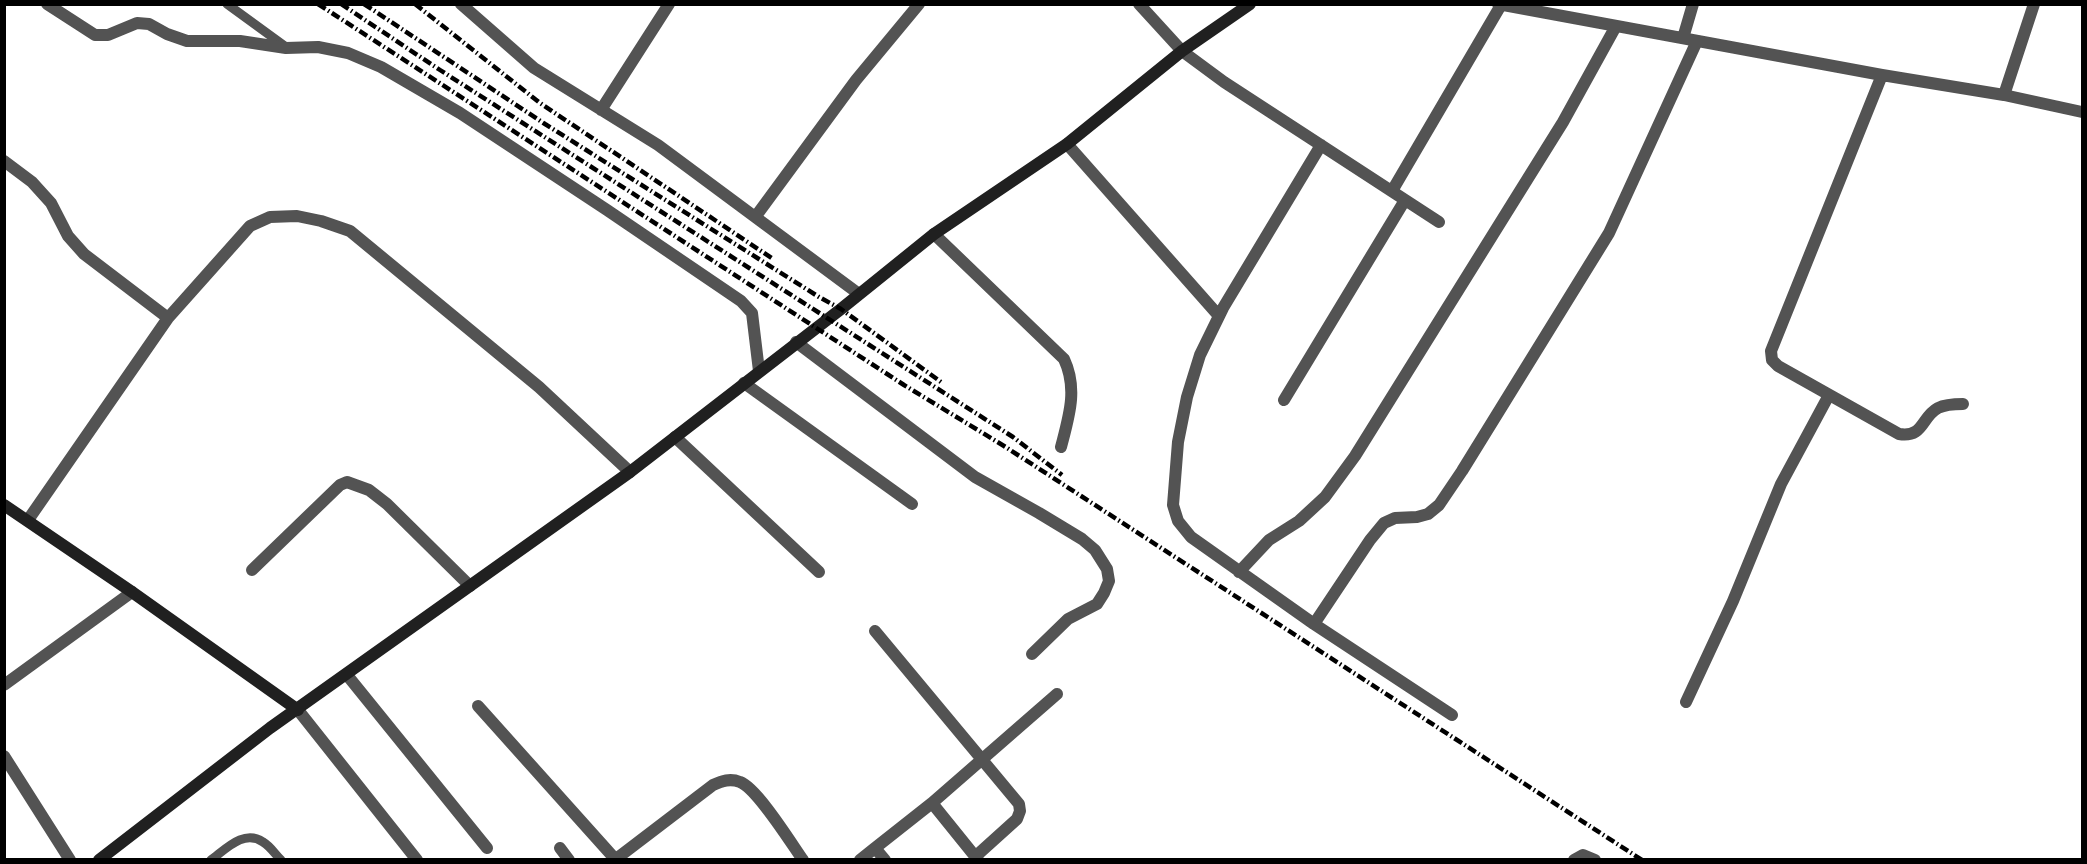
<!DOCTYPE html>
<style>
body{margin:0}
#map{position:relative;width:2087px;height:864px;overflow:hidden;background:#fff;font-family:"Archivo Narrow",sans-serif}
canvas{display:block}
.frame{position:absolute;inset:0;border:6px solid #000;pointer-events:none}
</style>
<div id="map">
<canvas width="2087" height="864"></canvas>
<div class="frame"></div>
</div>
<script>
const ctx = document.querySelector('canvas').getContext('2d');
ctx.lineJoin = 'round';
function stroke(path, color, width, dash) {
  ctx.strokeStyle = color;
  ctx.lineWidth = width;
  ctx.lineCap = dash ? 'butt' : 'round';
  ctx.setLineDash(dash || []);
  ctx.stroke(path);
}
stroke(new Path2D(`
 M227 4 286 47
 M211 860C226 849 244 829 263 842 270 846 275 854 281 860`), '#535353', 9);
stroke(new Path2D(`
 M47 4 95 35H108L137 23 149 24 167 34 187 41H240L286 48 318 47 348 53 381 67 460 113 607 210 741 301 752 313 759 371
 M461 4 534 68 658 145 859 294
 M1139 4 1182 51 1224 82 1439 222
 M1498 4 1882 75 2004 95 2082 112
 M1683 38 1693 4
 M1882 75 1771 351 1772 360 1778 366 1899 434C1924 438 1921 417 1938 408 1946 404 1955 404 1963 404
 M2004 95 2034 4
 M601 110 669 4
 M1067 144 1219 316
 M1321 145 1223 308 1200 355 1187 397 1178 442 1173 505 1178 521 1191 537 1314 624 1452 715
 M4 161 32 182 51 203 68 236 84 254 168 318
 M1392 191 1501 5
 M756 216 856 80 919 4
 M934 234 1064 359C1078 389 1069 416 1061 447
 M796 342 975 477 1039 513 1082 539 1095 550 1107 569 1109 581 1104 593 1097 604 1068 619 1032 654
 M744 383 912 504
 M1284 400 1405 200
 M675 437 819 572
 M28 520 168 318 250 226 270 217 297 216 321 221 350 231 539 387 630 472
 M252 570 340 485 347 482 369 490 387 504 470 586
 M1239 572 1269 540 1299 521 1325 497 1355 456 1563 122 1616 26
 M1314 624 1370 540 1384 523 1395 518 1417 517 1428 514 1439 505 1462 471 1609 233 1697 41
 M875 631 1019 804 1020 811 1017 819 976 856
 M347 675 487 848
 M4 685 132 592
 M1686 702 1733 601 1781 484 1829 395
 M478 706 616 860
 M298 710 417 860
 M4 756 70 860
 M932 803 978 860
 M560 848 569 860
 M875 848 932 803 1057 694
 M616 859 713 785C722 781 730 778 740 782 757 788 791 843 803 860
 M860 860 875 848 885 860
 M1574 860 1583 855 1595 860`), '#535353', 12);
stroke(new Path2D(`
 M4 505 132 592 298 710
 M99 860 270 728 630 472 841 309 934 234 1067 144 1182 51 1250 4`), '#202020', 12);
stroke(new Path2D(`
 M318 4 904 385 1004 446 1642 860
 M341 4 440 70 1013 437 1062 475
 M364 4 545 124 819 297 841 309 941 382
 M415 4 540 103 773 259`), '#000', 4.5, [9, 3, 1.5, 3]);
</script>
